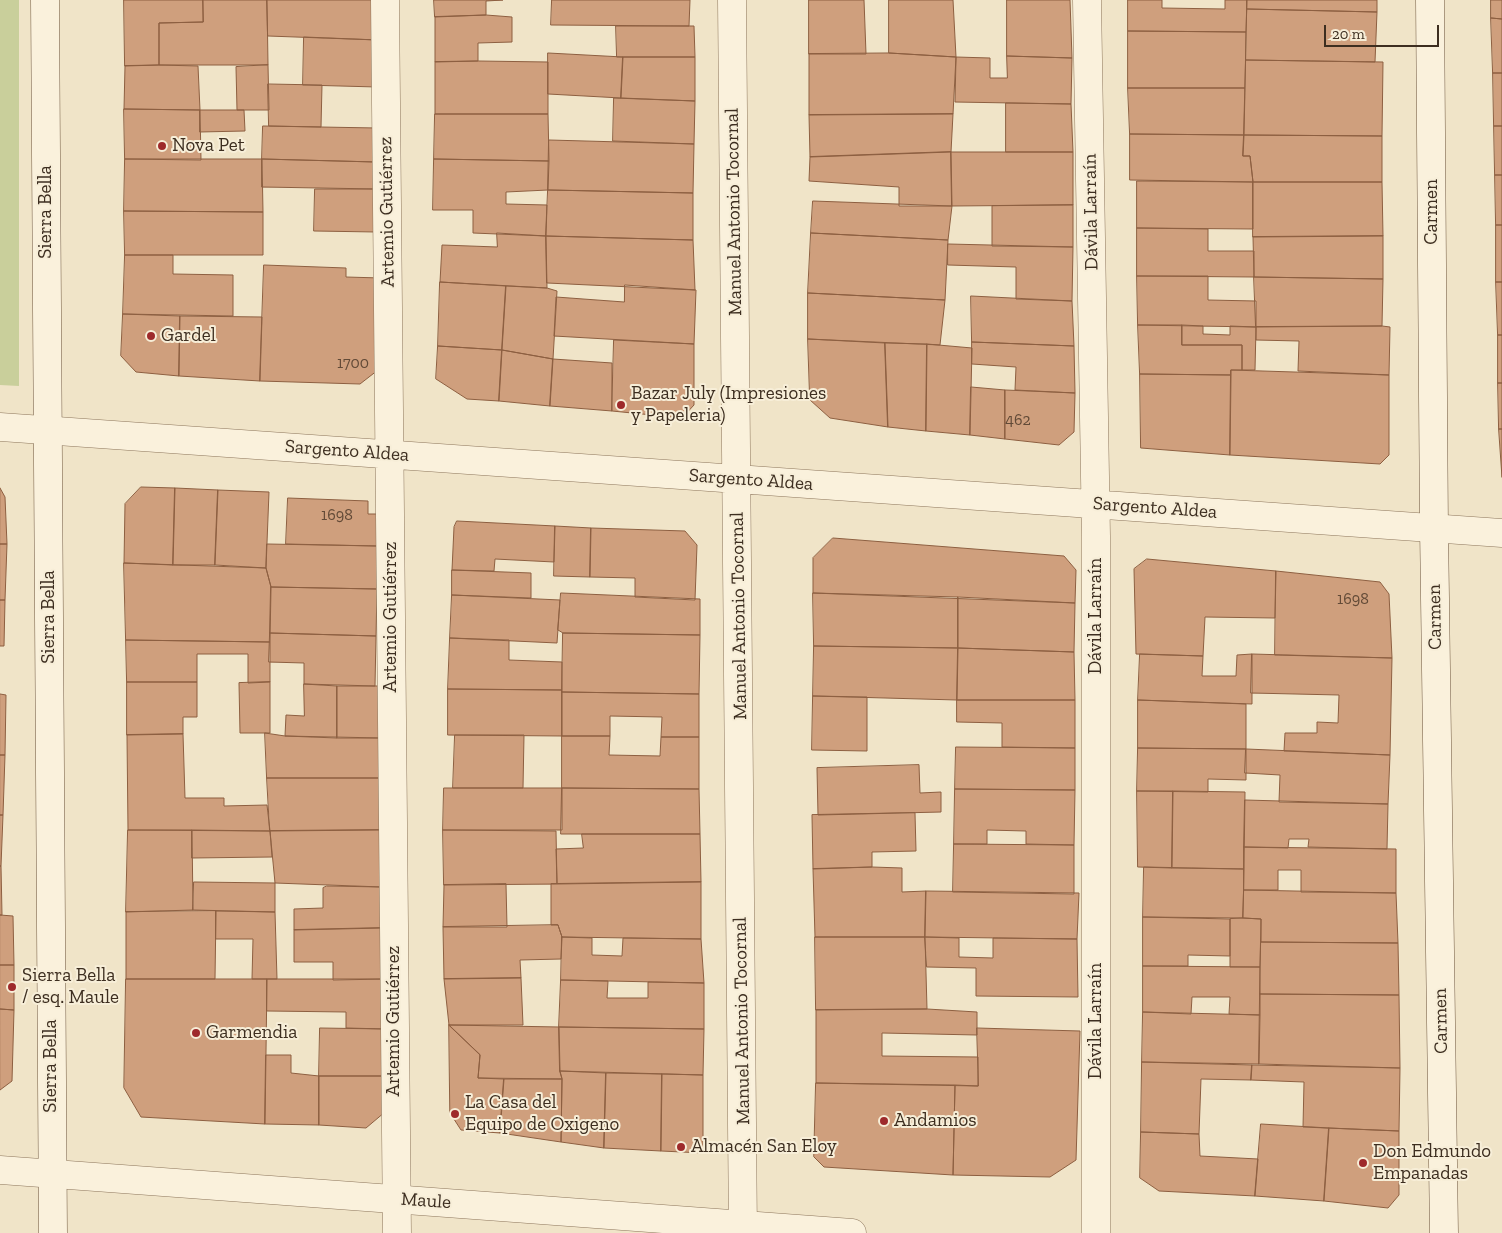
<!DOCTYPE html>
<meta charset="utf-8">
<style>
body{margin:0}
#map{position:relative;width:1502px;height:1233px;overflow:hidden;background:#f0e4c8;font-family:"Zilla Slab",serif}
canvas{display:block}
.scale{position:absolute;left:1324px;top:25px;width:115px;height:22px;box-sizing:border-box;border:2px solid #3d2e20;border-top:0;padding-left:6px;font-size:15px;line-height:18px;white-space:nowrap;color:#3d2e20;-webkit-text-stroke:4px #f7eed8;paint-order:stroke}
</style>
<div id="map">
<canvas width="1502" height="1233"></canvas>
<div class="scale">20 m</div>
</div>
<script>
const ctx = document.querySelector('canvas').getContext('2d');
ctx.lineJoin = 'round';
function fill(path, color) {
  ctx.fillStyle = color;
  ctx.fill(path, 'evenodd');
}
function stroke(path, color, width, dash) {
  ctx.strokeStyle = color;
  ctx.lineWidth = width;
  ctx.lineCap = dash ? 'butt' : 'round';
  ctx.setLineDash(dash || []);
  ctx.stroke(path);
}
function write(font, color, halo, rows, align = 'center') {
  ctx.font = font + ' "Zilla Slab",serif';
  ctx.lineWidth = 4;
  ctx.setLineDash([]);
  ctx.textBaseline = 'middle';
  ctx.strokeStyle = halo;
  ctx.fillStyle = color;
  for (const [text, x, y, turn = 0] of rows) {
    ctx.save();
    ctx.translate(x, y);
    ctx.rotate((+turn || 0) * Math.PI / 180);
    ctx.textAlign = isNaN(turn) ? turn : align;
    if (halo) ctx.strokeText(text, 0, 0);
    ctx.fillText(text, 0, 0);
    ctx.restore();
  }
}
fill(new Path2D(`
 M0 0H19V386L0 385Z`), '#c9cf9b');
const building = new Path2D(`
 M124 0H203V22L159 23V65L125 66Z
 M203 0H267L268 65H159V23L203 22Z
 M267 0H376L378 40 268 36Z
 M434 0H503L486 1V15L435 17Z
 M552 0H690L689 26 551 25Z
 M809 0H864L866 54H809Z
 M889 0H953L956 57 889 53Z
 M1007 0H1070L1072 58 1007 56Z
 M1128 0H1162V8L1225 9V0H1247L1246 32 1128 31Z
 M1247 0H1377V12L1247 9Z
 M1491 0H1502V19L1491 18Z
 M1247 9 1377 12 1375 62 1246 60Z
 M486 15 512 17V42L478 43V61L435 62V17Z
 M1491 18 1502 19V73H1493Z
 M616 26H694L695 57H617Z
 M1128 31 1246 32 1245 88H1128Z
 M304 37 378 40 377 87 303 85Z
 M548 53 623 57 621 98 548 94Z
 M889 53 956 57 953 114 809 115V54Z
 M1007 56 1072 58 1071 104 955 102 956 57 990 58V78H1007Z
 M623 57H695V101L621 98Z
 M1246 60 1383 62 1382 136 1244 135Z
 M478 61 548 62V114H435V62Z
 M159 65 198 66 200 110 124 109 125 66Z
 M268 65 269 110H237L236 67Z
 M1493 73H1502V126H1494Z
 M268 84 322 85 321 127 269 126Z
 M1128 88H1245L1244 135 1130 134Z
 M614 98 695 101 694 144 613 141Z
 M1006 103 1071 104 1073 152H1006Z
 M124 109 200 110 201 160 125 159Z
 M200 110H244L245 131 200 132Z
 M435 114H548L549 161 434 159Z
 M953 114 951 152 810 157 809 115Z
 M263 126 377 128 376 162 262 159Z
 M1494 126H1502V175H1495Z
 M1130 134 1244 135 1243 156H1250L1253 182 1130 180Z
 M1244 135 1382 136V182H1253L1250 156H1243Z
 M549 140 694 144 693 193 548 190Z
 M951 152 952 206H899V187L809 181 810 157Z
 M951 152H1073V205L952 206Z
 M125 159H262L263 212 124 211Z
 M262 159 376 162 377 189 262 187Z
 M434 159 549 161 548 190 506 192V204L547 205 546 236 473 233V210H433Z
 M1495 175H1502V225H1496Z
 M1137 181 1253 182V229L1137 228Z
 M1253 182H1382L1383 236 1253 237Z
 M315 189H377L376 232 314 231Z
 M548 190 693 193V240L546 236Z
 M813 201 952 206 948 240 811 233Z
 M1073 205V247L992 246V206Z
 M124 211 263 212V255H125Z
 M1496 225H1502V282H1496Z
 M1137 228 1208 229V251H1254V277L1137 276Z
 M497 233 546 236 547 288 440 282 442 245 497 247Z
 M811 233 948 240 945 300 808 293Z
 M546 236 693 240 695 290 547 283Z
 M1383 236V279L1254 277 1253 237Z
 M948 244 1073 247 1072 301 1016 299V267L948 265Z
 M125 255H173V274L233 275V316L123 314Z
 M264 265 346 268V277L381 278 378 370 360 384 260 381Z
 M1137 276H1208V300L1256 301V327L1138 325Z
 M1254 277 1383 279 1382 326 1256 327Z
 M440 282 506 286 502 350 438 346Z
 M1496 282H1502V335H1498Z
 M625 285 696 290 694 344 554 336 556 297 624 302Z
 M506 286 547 288 557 291 553 359 502 350Z
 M808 293 945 300 940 345 808 339Z
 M971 296 1072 301 1074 346 972 342Z
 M123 314 180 316 179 376 136 372 121 356Z
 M180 316 262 317 260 381 179 376Z
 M1138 325H1182V345H1242V370H1231V375L1140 374Z
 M1182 325 1203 326V334L1230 335V326L1256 327 1255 370H1242V345H1182Z
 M1382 326 1390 327 1389 375 1298 371 1299 341 1256 340V327Z
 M1498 335H1502V383H1498Z
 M808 339 885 343 888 427 830 418 810 400Z
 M614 340 694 344V405L682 418 612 411Z
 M972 342 1074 346 1075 393 1015 390 1016 367 972 364Z
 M885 343 927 344 926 431 888 427Z
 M927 344 972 348 970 435 926 431Z
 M438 346 502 350 499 401 467 399 436 379Z
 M502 350 553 359 550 406 499 401Z
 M553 359 612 363V411L550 406Z
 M1231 370 1389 375V455L1380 464 1230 455Z
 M1140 374 1231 375 1230 455 1141 448Z
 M1498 383H1502V429H1499Z
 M971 387 1005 390V439L970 435Z
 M1005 390 1075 393 1074 432 1059 445 1005 439Z
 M1499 429H1502V477Z
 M141 487 175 488 173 565 124 563 125 504Z
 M0 488 5 497 7 544H0Z
 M175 488 218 490 215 565H173Z
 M218 490 269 492 266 568 215 565Z
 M288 498 368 501V514H378L377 546 286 544Z
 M457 521 555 526 554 562 495 559 494 571 452 570 454 527Z
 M555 526 591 528 590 577 554 576Z
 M591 528 685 531 697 545 695 600 635 597V578L590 577Z
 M833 538 1064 556 1076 570 1075 603 813 593V558Z
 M0 544H7L5 600H0Z
 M267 544 377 546V589L271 587 266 568Z
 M1147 559 1276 571 1275 618 1205 617 1203 656 1136 654 1134 569Z
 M124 563 266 568 271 587 270 642 126 640Z
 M452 570 531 573V598L452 595Z
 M1276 571 1380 582 1389 594 1392 658 1275 655Z
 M271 587 377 589 376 636 270 633Z
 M561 593 700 599V635L563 633 558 630Z
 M813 593 958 597V648L814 646Z
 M452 595 560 600 557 643 450 638Z
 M958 597 1075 603 1074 652 958 648Z
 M0 600H5L4 646H0Z
 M270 633 376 636 375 686 304 684V663L269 662Z
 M563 633 700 635 699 694 562 692Z
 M450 638 509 640V660L562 662V690L448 689Z
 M126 640 270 642V682L248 683V654H197V682H127Z
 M814 646 958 648 957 700 813 696Z
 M958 648 1074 652 1075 700H957Z
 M1140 654 1203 656 1202 676H1236L1237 655 1252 654V704L1138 700Z
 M1252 654 1392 658 1390 755 1284 751 1285 733H1317V722L1338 723 1339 695 1251 693Z
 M127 682H197V717H183V734L127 735Z
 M270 682V733H240L239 683Z
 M304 684 337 686V738L285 736 286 715 304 716Z
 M337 686H384L382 738H337Z
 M448 689 562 690V736L448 735Z
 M562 692 699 694V737H661L662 717 610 716V736H562Z
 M0 694 6 695 5 755H0Z
 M813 696 867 697V751L812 750Z
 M957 700H1075V748L1002 747V723L957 722Z
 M1138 700 1246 704V749L1138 748Z
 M265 733 285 736 382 738 381 778H267Z
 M183 734 185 798H224V806L267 805 270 831 128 830 127 735Z
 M455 735H524L523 788H453Z
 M562 736H610L609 755 660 756 661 737H699V789L562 788Z
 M956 747 1075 748V790L955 789Z
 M1138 748 1246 749V780L1208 779V792L1137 791Z
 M1246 749 1390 755 1388 804 1279 802 1280 775 1245 773Z
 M0 755H5L3 815H0Z
 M919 765 920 793 941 792V812L818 815 817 768Z
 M267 778H381V830L270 831Z
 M444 788H562V830H443Z
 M562 788 699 789 700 834H561Z
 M955 789 1075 790 1074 845 1026 844V831L987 830V844H954Z
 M1137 791H1173L1172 868 1138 867Z
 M1173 791 1245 792 1244 869 1172 868Z
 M1245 800 1388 804 1387 849 1308 847 1309 839H1289L1288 848 1244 847Z
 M915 813 916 851 872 852V867L813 869 812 815Z
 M0 815H3L1 866H0Z
 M128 830H192L193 910 126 912Z
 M192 830 270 831 272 857 192 858Z
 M381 830 382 887 275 883 270 831Z
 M443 830 556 831 557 884 444 885Z
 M582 834H700L701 882 557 884 556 849 583 848Z
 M954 844 1074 845V894L953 892Z
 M1244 847 1396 849V893L1301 892V870H1278V890H1244Z
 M0 866H1L2 915H0Z
 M872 867 902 868V892L926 891 925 937H815L813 869Z
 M1144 867 1244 869 1243 918 1143 917Z
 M194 882 275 883V912L193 910Z
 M701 882V939L562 937 558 925H551V884Z
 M506 884 507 927H443L444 885Z
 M327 886 382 887 383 928 294 930V909L323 908V888Z
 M1244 890 1396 893 1398 943 1261 942V919L1243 918Z
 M926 891 1079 893 1077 939 925 937Z
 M216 911 215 979H126V912Z
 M216 911 275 912 277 979H252L253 939H216Z
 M0 915 13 916 14 965H0Z
 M1143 917 1230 919V956L1188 955V966H1143Z
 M1243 918 1261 919 1260 967H1230V919Z
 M558 925 562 937 561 959 520 960 521 978 444 979 443 927Z
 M383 928 386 979 333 980V962H294V930Z
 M562 937 592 938V955L622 956 623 938 701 939 704 983 561 980Z
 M815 937H925L927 1009 816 1010Z
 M925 937 959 938V957L993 958V938L1077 939 1078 997 976 996V968L927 967Z
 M1261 942 1398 943 1399 995 1260 994Z
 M0 965H14V1010L0 1009Z
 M1143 966 1260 967V1015L1229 1014 1230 997H1192L1191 1014 1143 1012Z
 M521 978 523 1025H449L444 979Z
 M126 979H267L265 1124 141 1117 124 1088Z
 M267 979H386V1029L346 1028V1012L267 1011Z
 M561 980 608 981 607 998H648V982L704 983V1029L559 1027Z
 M1260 994 1399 995 1400 1068 1259 1064Z
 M0 1009 14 1010 12 1081 0 1090Z
 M927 1009 977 1012V1035L882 1033V1056L978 1057V1086L816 1083V1010Z
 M1143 1012 1260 1015 1259 1064 1142 1062Z
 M449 1025 480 1055 478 1078 504 1079 500 1133 461 1130 450 1113Z
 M449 1025 559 1027 560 1071 562 1079 478 1078 480 1055Z
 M559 1027 704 1029 703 1075 560 1071Z
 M320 1028 386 1029V1076H319Z
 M977 1028 1080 1031 1076 1160 1050 1177 953 1175 955 1085 978 1086Z
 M266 1055H291V1073L319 1076V1125L265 1124Z
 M1142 1062 1252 1065 1251 1080 1201 1079 1199 1134 1141 1132Z
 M1252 1065 1400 1068 1399 1131 1303 1127 1304 1082 1251 1080Z
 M560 1071 606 1073 604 1148 561 1142 562 1079Z
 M606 1073 662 1074 661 1151 604 1148Z
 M662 1074 703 1075V1153L661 1151Z
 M319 1076H386L385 1112 366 1128 319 1125Z
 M504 1079H562L561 1142 500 1133Z
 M816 1083 955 1085 953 1175 824 1167 814 1157Z
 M1261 1124 1329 1128 1324 1201 1255 1196Z
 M1329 1128 1399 1131V1195L1388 1208 1324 1201Z
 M1141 1132 1199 1134 1200 1156 1258 1159 1255 1196 1159 1191 1140 1178Z`);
fill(building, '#cf9f7d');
stroke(building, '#8d5f41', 1);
const minor = new Path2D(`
 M385 0 397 1233
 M732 0 743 1233
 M1087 0 1096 536V1233
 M0 427 1502 533`);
const tertiary = new Path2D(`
 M0 1170 852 1233`);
const secondary = new Path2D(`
 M45 0 53 1233
 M1430 0 1434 528 1444 1233`);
stroke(minor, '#8d765c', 29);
stroke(tertiary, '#8d765c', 29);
stroke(secondary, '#6f573f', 29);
stroke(minor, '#faf1dc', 28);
stroke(tertiary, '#faf1dc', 28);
stroke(secondary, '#faf1dc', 28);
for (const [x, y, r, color] of [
 [162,146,5,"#9e2a2b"],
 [151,336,5,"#9e2a2b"],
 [621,405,5,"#9e2a2b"],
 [12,987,5,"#9e2a2b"],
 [196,1033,5,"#9e2a2b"],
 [455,1114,5,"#9e2a2b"],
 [884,1121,5,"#9e2a2b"],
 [681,1147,5,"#9e2a2b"],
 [1363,1163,5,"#9e2a2b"]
]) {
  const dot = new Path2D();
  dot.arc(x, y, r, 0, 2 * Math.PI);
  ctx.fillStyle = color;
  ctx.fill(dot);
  stroke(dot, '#f7eed8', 2);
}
write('16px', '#624a37', null, [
 ["1700",353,363],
 ["462",1018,420],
 ["1698",337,515],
 ["1698",1353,599]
]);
write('19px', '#3d2e20', '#f7eed8', [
 ["Nova Pet",172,146],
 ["Gardel",161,336],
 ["Bazar July (Impresiones",631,394],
 ["y Papeleria)",631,416],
 ["Sierra Bella",22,976],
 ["/ esq. Maule",22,998],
 ["Garmendia",206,1033],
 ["La Casa del",465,1103],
 ["Equipo de Oxigeno",465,1125],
 ["Andamios",894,1121],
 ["Almacén San Eloy",691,1147],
 ["Don Edmundo",1373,1152],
 ["Empanadas",1373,1174]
], 'left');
write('19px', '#3d2e20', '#f7eed8', [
 ["Sierra Bella",46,212,-90],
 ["Artemio Gutiérrez",387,212,-91],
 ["Manuel Antonio Tocornal",734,212,-91],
 ["Dávila Larraín",1091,212,-91],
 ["Carmen",1432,212,-90],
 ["Sargento Aldea",347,451,4],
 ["Sargento Aldea",751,480,4],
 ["Sargento Aldea",1155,508,4],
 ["Manuel Antonio Tocornal",739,616,-91],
 ["Dávila Larraín",1096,616,-90],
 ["Sierra Bella",49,617,-90],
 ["Artemio Gutiérrez",391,617,-90],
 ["Carmen",1435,617,-91],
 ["Artemio Gutiérrez",394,1021,-90],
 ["Manuel Antonio Tocornal",742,1021,-91],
 ["Dávila Larraín",1096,1021,-90],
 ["Carmen",1441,1021,-91],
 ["Sierra Bella",51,1066,-90],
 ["Maule",426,1201,4]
]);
</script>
